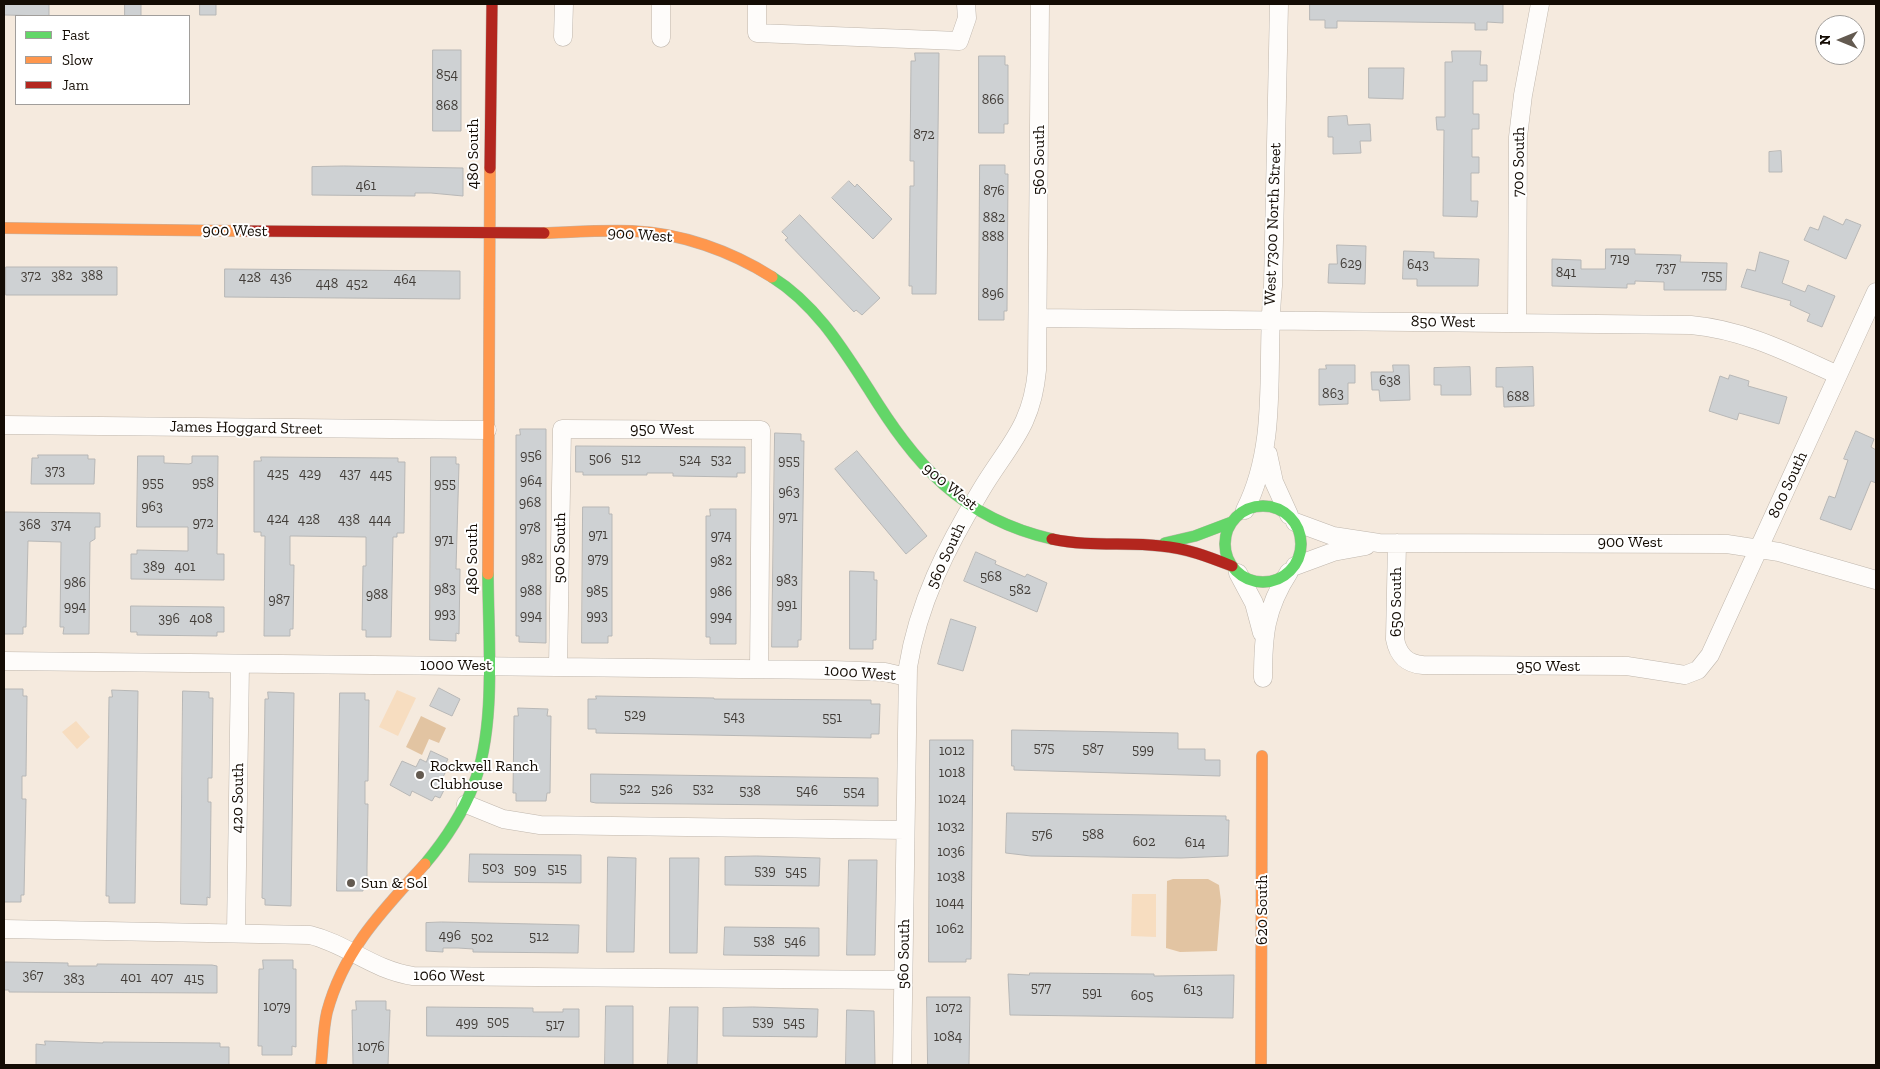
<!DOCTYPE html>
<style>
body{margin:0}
#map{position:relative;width:1880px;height:1069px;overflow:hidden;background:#f5eade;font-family:"Zilla Slab",serif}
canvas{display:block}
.frame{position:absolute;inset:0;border:5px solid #140c04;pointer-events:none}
.legend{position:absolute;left:15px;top:15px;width:175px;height:90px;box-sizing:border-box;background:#fff;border:1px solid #a19e9b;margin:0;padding:6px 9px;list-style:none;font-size:15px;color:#140c04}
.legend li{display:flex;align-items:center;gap:10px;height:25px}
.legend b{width:25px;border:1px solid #a19e9b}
.north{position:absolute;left:1815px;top:15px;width:50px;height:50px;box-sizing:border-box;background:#fff;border:1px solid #a19e9b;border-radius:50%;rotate:270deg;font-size:14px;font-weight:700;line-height:20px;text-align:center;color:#140c04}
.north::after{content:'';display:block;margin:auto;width:18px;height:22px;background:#635a50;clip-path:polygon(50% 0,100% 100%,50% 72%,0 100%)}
</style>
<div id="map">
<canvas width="1880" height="1069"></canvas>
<div class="frame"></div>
<ul class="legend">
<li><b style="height:6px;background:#63d668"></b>Fast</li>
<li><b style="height:6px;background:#ff974d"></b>Slow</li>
<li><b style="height:6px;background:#b3261e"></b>Jam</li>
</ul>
<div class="north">N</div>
</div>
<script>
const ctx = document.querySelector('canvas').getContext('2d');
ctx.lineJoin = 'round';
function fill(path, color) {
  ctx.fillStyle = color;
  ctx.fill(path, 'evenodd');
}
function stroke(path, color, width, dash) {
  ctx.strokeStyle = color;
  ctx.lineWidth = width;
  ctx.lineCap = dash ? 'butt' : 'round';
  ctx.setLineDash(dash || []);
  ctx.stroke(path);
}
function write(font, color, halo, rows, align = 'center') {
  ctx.font = font + ' "Zilla Slab",serif';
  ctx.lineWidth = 4;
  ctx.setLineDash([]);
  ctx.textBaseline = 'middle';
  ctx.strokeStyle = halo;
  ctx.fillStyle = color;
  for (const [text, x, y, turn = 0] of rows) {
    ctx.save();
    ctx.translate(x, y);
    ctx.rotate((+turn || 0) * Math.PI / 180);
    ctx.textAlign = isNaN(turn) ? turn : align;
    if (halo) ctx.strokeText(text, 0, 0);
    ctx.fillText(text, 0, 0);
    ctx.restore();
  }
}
fill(new Path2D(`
 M397 690 416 698 398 736 379 727Z
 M76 721 90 737 77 749 62 732Z
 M1132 894H1156V937L1131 936Z`), '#f7ddc0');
fill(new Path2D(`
 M421 716 446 728 439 743 429 739 422 755 406 747Z
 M1173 879H1208L1219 885 1221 901 1217 951 1180 952 1166 948 1167 881Z`), '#e2c4a2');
const building = new Path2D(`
 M4 4H49V16L4 15Z
 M125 4H141V16H125Z
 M200 4H216V15H200Z
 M1310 4H1503V23L1487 22V30H1475V23L1337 21V28H1325V20H1310Z
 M433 50H461V131H433Z
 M1452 51H1481L1480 65H1487V81H1473V114H1479V129H1472V157H1479V173H1471V201H1478L1477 217 1443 216 1444 130H1437L1436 117H1445V62H1452Z
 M915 53H939L936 294H912V286H909L910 186H914V161H910L911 61H915Z
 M979 56H1005V65H1008V124H1004V133H979Z
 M1369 68H1404L1403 99 1369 98Z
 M1347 116 1348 125 1370 124 1371 141H1360L1361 153 1333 154V137H1328V117Z
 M1781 151 1782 172H1769V152Z
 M980 165H1005V174H1008L1007 311H1004V320H979Z
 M344 166 463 168V196L431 193H415V196L312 195V167Z
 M849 181 855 187 857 184 892 219 873 239 832 198Z
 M800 215 880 298 862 315 856 310 854 312 785 240 788 238 782 232Z
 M1824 216 1843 225 1846 219 1861 225 1846 259 1804 240 1810 227 1818 230Z
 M1337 245 1366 246 1365 284 1328 283 1329 264H1337Z
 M1606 249H1635V254L1681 255 1680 262 1727 263 1726 290H1664V282L1635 281V284H1627V288L1552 286V259L1581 260V269H1605Z
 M1404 251 1434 252V258L1479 259 1478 286H1417V279H1403Z
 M1760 252 1789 261 1782 283 1805 292 1808 285 1835 296 1822 327 1807 321 1810 314 1790 305 1791 301 1741 287 1747 269 1755 271Z
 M6 267H117V295H6Z
 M225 269 460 271V299L225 297Z
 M1326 365H1355V383H1348V404L1319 405V369H1326Z
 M1393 365H1409L1410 400 1380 401 1379 390H1372L1371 372H1393Z
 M1470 367 1471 395H1441V385H1434V368Z
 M1533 367 1534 406 1504 407 1503 387H1496V368Z
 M1730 375 1749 381 1748 386 1787 397 1779 424 1739 413 1737 420 1709 411 1720 376 1728 379Z
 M520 429H546V643L519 642V636H516V435H520Z
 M1856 431 1874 439 1871 447 1876 450V483L1871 481 1851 530 1820 519 1829 496 1835 498 1848 460 1844 459Z
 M775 433 801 434V441H804L801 640H798V647H772Z
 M576 446 745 447V473H737V477L673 476V473H647V475H583V472H576Z
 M857 451 927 536 906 554 835 469Z
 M38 455H88V459H95L94 484H31L32 458H38Z
 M138 456H164V463L189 464 192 463V456H218L217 551V554H224V580L131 579V554H137V550L188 551V527H137Z
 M261 457 398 458V462H405L404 533H397V537H393L391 637H366V630H362L363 566H366V537L294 536H290V565H294L293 629H290V636H264L265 536H261V532H254V461H261Z
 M431 457H456V464H459L456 569H460L459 634 456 633V641L430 640Z
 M583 507H609V514H612V636H608V643H582Z
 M710 509H736V644H710V637H706V516H710Z
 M4 512 100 513V527H95V539L90 542 89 634H63L64 627H60L61 542 28 541 26 627H23V634H4Z
 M976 552 996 561 995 564 1025 577 1027 574 1047 583 1037 612 964 581Z
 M850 571 874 572V580H877L876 640H873V649H850Z
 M131 606 224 607V632H217V636L137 635V632H131Z
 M951 619 976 627 963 671 938 664Z
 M439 688 460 699 452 716 430 706Z
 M4 689H23V696H27L26 776H22V799H26L24 895H21V902H4Z
 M112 690 138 691 135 903H109V896H106L109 697H112Z
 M183 691 209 692V698H213L212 778H208V802H211L210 898 207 897V905L181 904Z
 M268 692 294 693 291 906 265 905V899L262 898 265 699H268Z
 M340 693H365V700H369L368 781H365V804H368L367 867V884H363V891H337Z
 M596 696 714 698V699L871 700V704H880L879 734H871V738L596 733V729H588V699H596Z
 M518 708 548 709 547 716H551L550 793H547L546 801H516V793H513L514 716H518Z
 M1012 730 1178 733V749H1205V760H1220V776L1014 770V766H1012Z
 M930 740H973L971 959H966V962H929Z
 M431 751 448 759 443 769 446 771 442 779 448 782 440 798 435 796 432 801 412 791 410 796 390 785 402 761 416 767 420 759 426 762Z
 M591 774 878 778V806L596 803 591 802Z
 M1007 813 1226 816V820H1229L1228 856 1181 858 1031 856 1006 853Z
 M470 854 581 855V883L469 882Z
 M757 856 820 858 819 886 725 885V857Z
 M608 857 636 858 634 952H607Z
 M670 858H699L697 953H670Z
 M849 860H877L875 955H847Z
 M442 922 579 925 578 953 473 952V949L458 948H443V952L426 951V923Z
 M725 927 819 928V956L724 955Z
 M263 960H293V969H296V1047L292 1046V1055H262V1046H258L259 969H263Z
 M4 962 68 963V966H97V964L212 965 217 966V993L9 992V990H4Z
 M1030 973 1154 974V976L1234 975 1233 1018 1010 1015 1008 974 1029 975Z
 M927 997H970L969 1065H928Z
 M356 1001H386V1010H390L388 1065H353L352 1010H356Z
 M606 1006H633V1065H605Z
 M427 1007 533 1008V1012H563V1009H579V1037L427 1036Z
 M670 1007H698L697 1065H668Z
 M753 1007 818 1009 817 1037 723 1036V1008Z
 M847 1010 874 1011 875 1065H846Z
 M45 1041 103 1043V1042L220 1043V1047H229V1065H36V1044L45 1045Z`);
fill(building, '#ced1d3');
stroke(building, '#b7b7b6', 1);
const street = new Path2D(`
 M757 4V33L959 41 967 18 966 4
 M563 37 564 4
 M661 38V4
 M1038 318 1691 325C1745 330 1789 353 1838 375
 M1517 323 1518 137 1523 95 1540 4
 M4 425 487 430
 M1268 454 1274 482 1289 515
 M1245 510C1280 441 1265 360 1273 286L1279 4
 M1295 522 1333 536 1379 543 1727 544 1779 552 1876 580
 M1397 543 1395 639C1398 655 1407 664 1423 665L1627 666 1685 675 1698 670 1710 655 1876 292
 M1295 566 1333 552 1366 546
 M1238 573 1254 603 1262 633
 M4 661 833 670 885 672 907 677
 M558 667 562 429 761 430 759 669
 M1263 678C1263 636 1265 609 1289 572
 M466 804 503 819 540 825 905 830
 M4 929 310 935C347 944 373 970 413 976L903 980
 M236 933 240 664
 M902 1065 908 667C918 604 947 546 980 492 1007 446 1032 428 1037 370L1040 4`);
const fast = new Path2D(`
 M772 277C815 304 841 346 868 388 915 464 960 518 1052 539
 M1225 544a38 38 0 1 1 76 0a38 38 0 1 1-76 0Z
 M1165 543 1195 536 1232 522
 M425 864C445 840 462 815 473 786 497 729 488 636 488 574`);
const slow = new Path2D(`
 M4 228 244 231
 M544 233C573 232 603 230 632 231 681 233 731 251 772 277
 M488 574 490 168
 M321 1065C323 1048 323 1029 327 1012 344 949 383 910 425 864
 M1261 1065 1262 756`);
const jam = new Path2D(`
 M490 168 492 4
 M244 231 544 233
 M1052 539C1089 547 1125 542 1161 546 1186 548 1209 557 1232 566`);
stroke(street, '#bfb6ac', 19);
stroke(fast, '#bfb6ac', 12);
stroke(slow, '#bfb6ac', 12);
stroke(jam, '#bfb6ac', 12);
stroke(street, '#fefcfa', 18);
stroke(fast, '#63d668', 11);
stroke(slow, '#ff974d', 11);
stroke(jam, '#b3261e', 11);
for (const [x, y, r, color] of [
 [420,775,5,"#635a50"],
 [351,883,5,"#635a50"]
]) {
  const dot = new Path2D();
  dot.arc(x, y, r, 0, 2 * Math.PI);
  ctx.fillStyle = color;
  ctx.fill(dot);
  stroke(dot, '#fff', 2);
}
write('14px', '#423d38', null, [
 ["854",447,75],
 ["866",993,100],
 ["868",447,106],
 ["872",924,135],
 ["461",366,186],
 ["876",994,191],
 ["882",994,218],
 ["888",993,237],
 ["719",1620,259],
 ["629",1351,264],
 ["643",1418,265],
 ["737",1666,268],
 ["841",1566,273],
 ["372",31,276],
 ["382",62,276],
 ["388",92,276],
 ["755",1712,276],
 ["428",250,278],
 ["436",281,278],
 ["464",405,280],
 ["448",327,284],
 ["452",357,284],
 ["896",993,294],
 ["638",1390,381],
 ["863",1333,394],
 ["688",1518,397],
 ["956",531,456],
 ["506",600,459],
 ["512",631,459],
 ["524",690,460],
 ["532",721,460],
 ["955",789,461],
 ["373",55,471],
 ["425",278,474],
 ["429",310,474],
 ["437",350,474],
 ["445",381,475],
 ["964",531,481],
 ["955",153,483],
 ["958",203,483],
 ["955",445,484],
 ["963",789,492],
 ["968",530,503],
 ["963",152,507],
 ["971",788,517],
 ["424",278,519],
 ["428",309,520],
 ["438",349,520],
 ["444",380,520],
 ["972",203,523],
 ["368",30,525],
 ["374",61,525],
 ["978",530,528],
 ["971",598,535],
 ["974",721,536],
 ["971",444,540],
 ["982",532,559],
 ["979",598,559],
 ["982",721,561],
 ["389",154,567],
 ["401",185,567],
 ["568",991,577],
 ["983",787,580],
 ["986",75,583],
 ["983",445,589],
 ["582",1020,590],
 ["988",531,591],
 ["985",597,591],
 ["986",721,592],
 ["988",377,595],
 ["987",279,600],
 ["991",787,605],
 ["994",75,607],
 ["993",445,614],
 ["994",531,616],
 ["993",597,616],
 ["994",721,617],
 ["396",169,619],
 ["408",201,619],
 ["529",635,715],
 ["543",734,717],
 ["551",832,718],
 ["575",1044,748],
 ["587",1093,749],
 ["599",1143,750],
 ["1012",952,751],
 ["1018",952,773],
 ["522",630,789],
 ["532",703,789],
 ["526",662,790],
 ["538",750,791],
 ["546",807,791],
 ["554",854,792],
 ["1024",952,799],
 ["1032",951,827],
 ["576",1042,835],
 ["588",1093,835],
 ["602",1144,842],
 ["614",1195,843],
 ["1036",951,852],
 ["503",493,868],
 ["515",557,869],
 ["509",525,870],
 ["539",765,871],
 ["545",796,872],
 ["1038",951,877],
 ["1044",950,903],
 ["1062",950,929],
 ["496",450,936],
 ["512",539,937],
 ["502",482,938],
 ["538",764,941],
 ["546",795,942],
 ["367",33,976],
 ["401",131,978],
 ["407",162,978],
 ["383",74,979],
 ["415",194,979],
 ["577",1041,988],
 ["613",1193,990],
 ["591",1092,993],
 ["605",1142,996],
 ["1079",277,1007],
 ["1072",949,1008],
 ["505",498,1022],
 ["539",763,1022],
 ["499",467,1023],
 ["545",794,1023],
 ["517",555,1025],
 ["1084",948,1037],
 ["1076",371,1047]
]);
write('16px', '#140c04', '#fff', [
 ["480 South",473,154,-90],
 ["560 South",1039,160,-90],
 ["700 South",1519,162,-89],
 ["West 7300 North Street",1273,224,-88],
 ["900 West",235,231,1],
 ["900 West",640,235,4],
 ["850 West",1443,322,1],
 ["James Hoggard Street",246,428,1],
 ["950 West",662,429],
 ["800 South",1788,485,-65],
 ["900 West",950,487,39],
 ["900 West",1630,542],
 ["500 South",560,548,-89],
 ["560 South",946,556,-65],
 ["480 South",472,559,-90],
 ["650 South",1396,602,-90],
 ["1000 West",456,665],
 ["950 West",1548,666],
 ["1000 West",860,673,4],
 ["420 South",238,798,-89],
 ["620 South",1262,910,-90],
 ["560 South",904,954,-89],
 ["1060 West",449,976,1]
]);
write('16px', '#140c04', '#fff', [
 ["Rockwell Ranch",430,766],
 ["Clubhouse",430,784],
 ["Sun & Sol",361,883]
], 'left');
</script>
